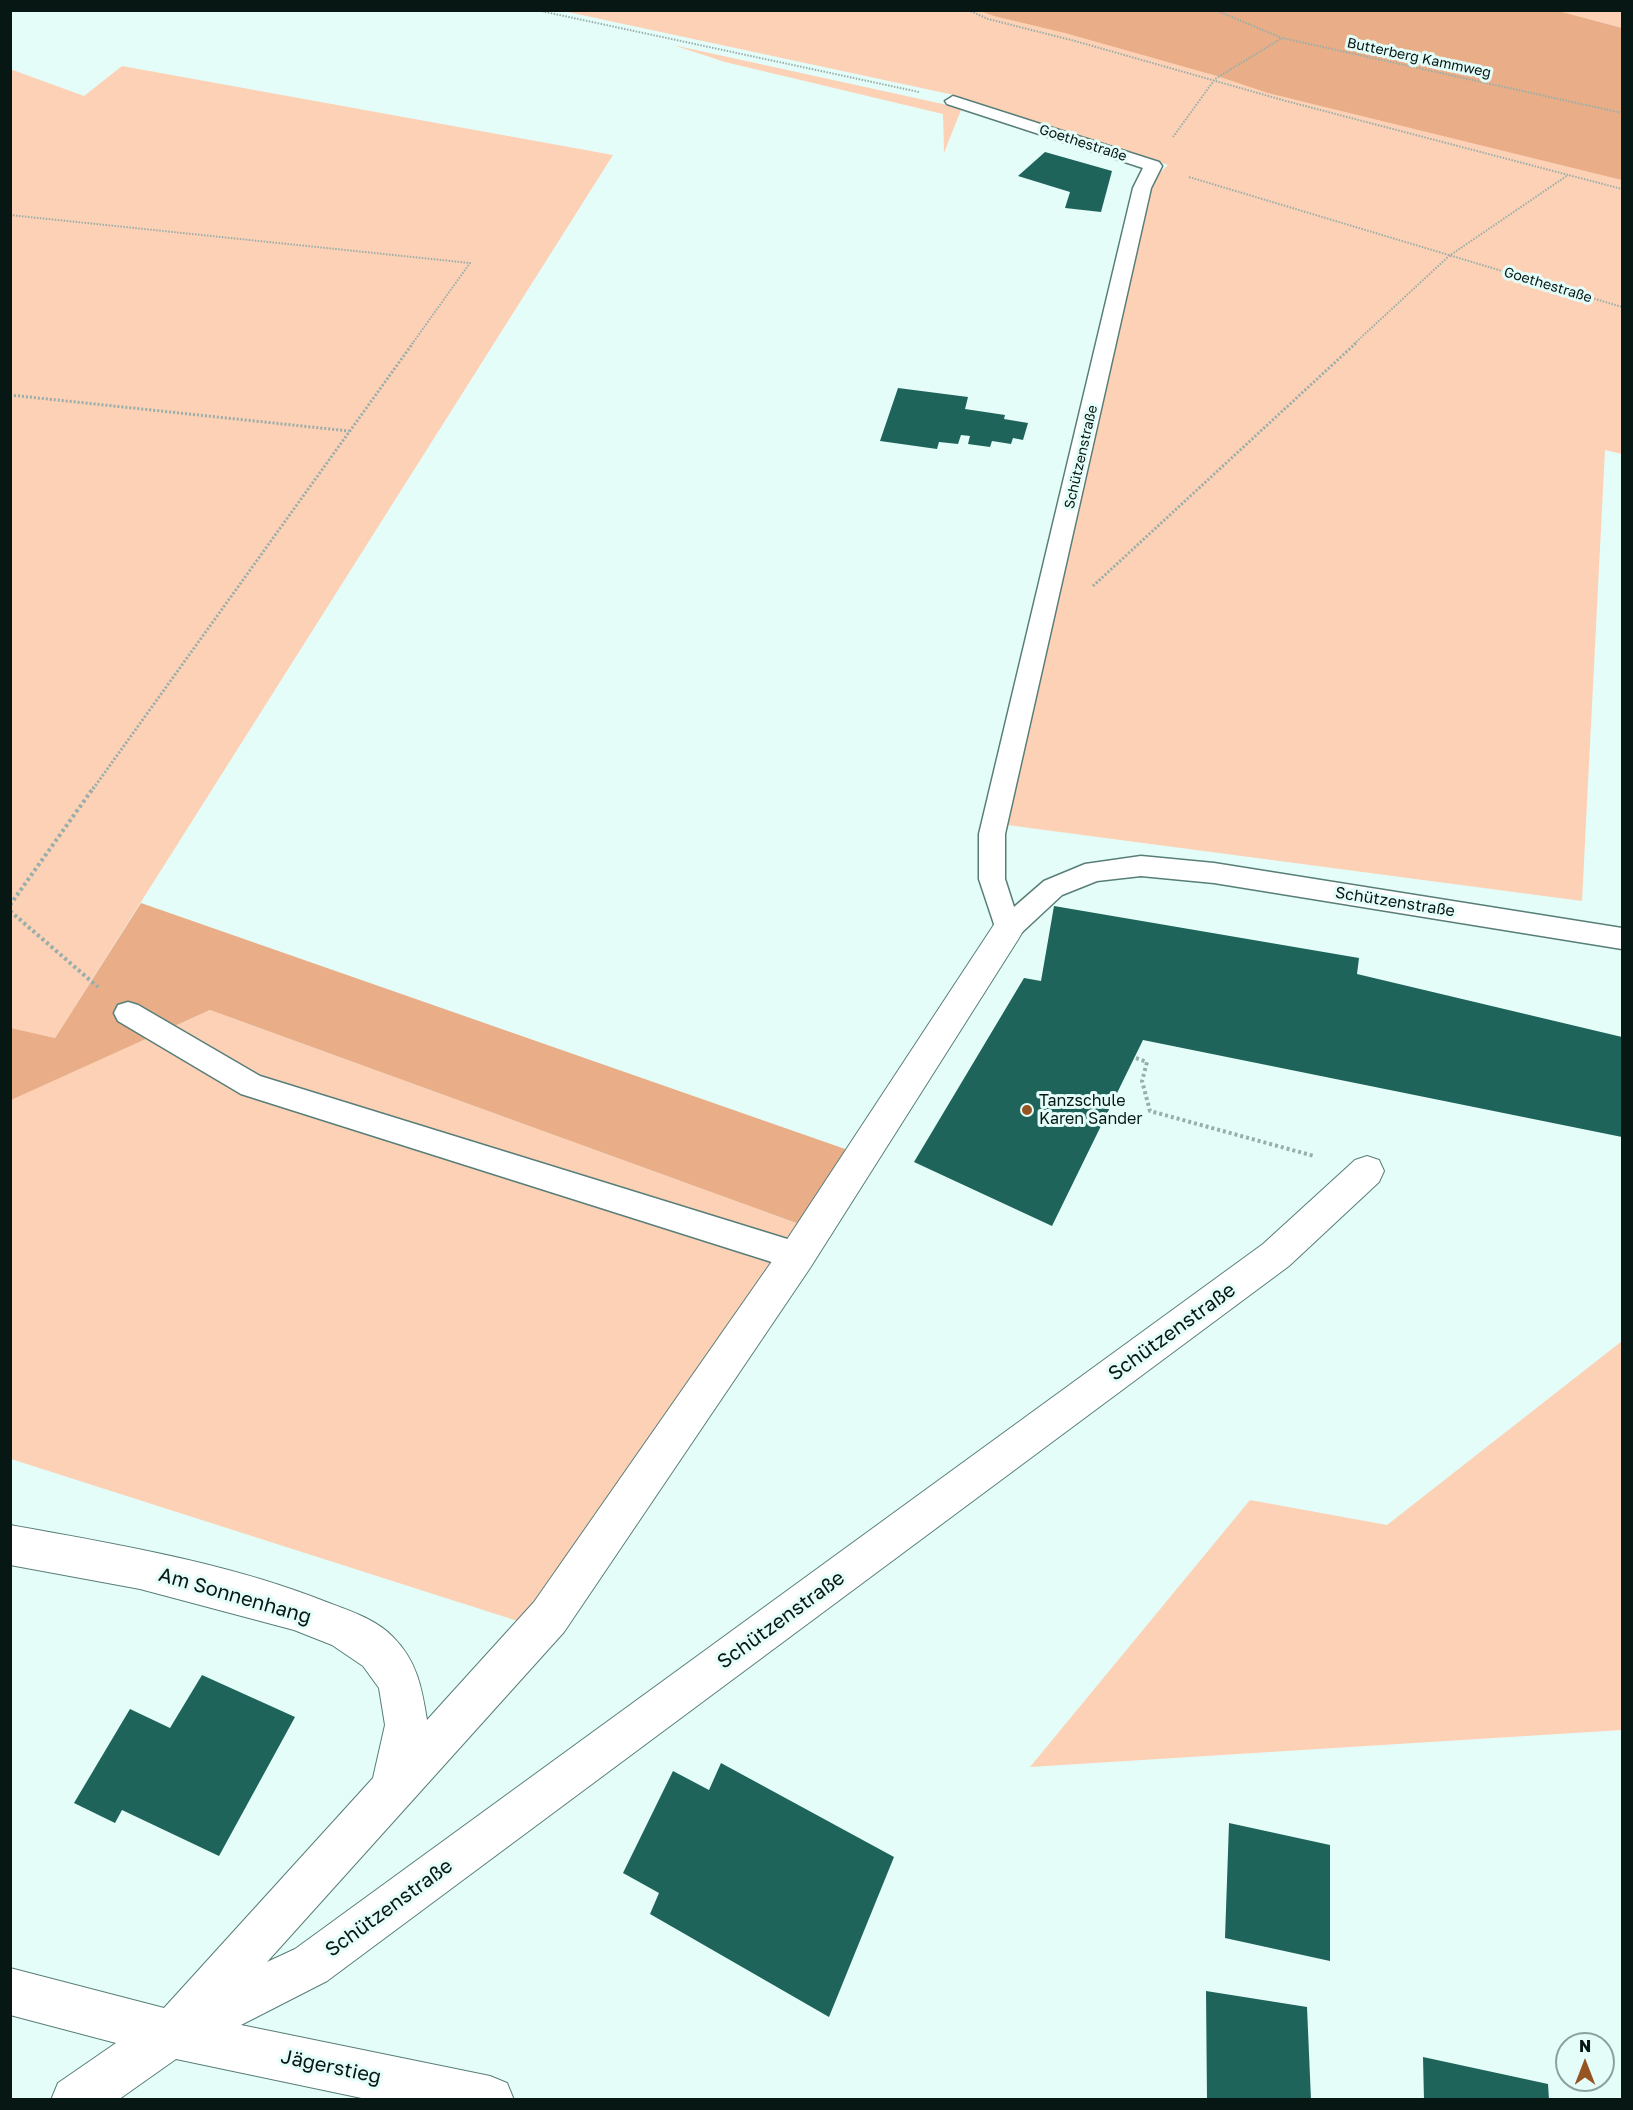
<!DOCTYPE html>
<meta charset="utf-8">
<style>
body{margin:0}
#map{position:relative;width:1633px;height:2110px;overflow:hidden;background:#e4fdf8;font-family:"Golos Text",sans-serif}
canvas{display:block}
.frame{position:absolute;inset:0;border:12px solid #071714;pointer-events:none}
.north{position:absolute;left:1555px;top:2032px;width:60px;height:60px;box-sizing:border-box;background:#e4fdf8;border:2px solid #8ca19d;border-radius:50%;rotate:0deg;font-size:16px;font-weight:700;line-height:24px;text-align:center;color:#071714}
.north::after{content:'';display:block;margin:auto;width:21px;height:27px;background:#965422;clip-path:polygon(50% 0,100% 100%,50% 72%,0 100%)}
</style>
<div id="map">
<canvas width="1633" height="2110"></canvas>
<div class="frame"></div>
<div class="north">N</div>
</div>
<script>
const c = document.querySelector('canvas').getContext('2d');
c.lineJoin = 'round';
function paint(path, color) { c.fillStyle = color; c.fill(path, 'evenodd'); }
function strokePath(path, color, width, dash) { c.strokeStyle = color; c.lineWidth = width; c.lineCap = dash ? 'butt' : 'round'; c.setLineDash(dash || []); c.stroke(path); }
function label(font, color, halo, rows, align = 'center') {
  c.font = font + ' "Golos Text",sans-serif'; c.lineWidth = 6; c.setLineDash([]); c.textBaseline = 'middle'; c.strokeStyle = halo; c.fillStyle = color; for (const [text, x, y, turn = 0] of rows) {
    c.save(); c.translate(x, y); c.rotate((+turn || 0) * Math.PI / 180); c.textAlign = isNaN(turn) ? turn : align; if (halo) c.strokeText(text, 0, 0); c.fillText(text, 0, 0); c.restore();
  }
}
const green = new Path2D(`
 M 1469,10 L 1622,45 L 1622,454 L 1605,450 L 1582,901 L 1007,825 L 1152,180 L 1168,165 L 954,95 L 563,11 Z
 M 1554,11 L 1622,11 L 1622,28 Z
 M 673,45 L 943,104 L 961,110 L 944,153 L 943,114 L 725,62 Z
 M 122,66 L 613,155 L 55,1038 L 10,1028 L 10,69 L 84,96 Z
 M 210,1010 L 799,1224 L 527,1624 L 11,1459 L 10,1100 Z
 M 1622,1341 L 1622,1730 L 1030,1767 L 1250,1500 L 1387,1525 Z`);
const forest = new Path2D(`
 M 1554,10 L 1622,28 L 1622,180 L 1268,93 L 1217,76 L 1065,33 L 994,16 L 980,11 Z
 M 141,903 L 848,1150 L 799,1224 L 210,1010 L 11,1100 L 11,1028 L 55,1038 Z`);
const building = new Path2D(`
 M 1045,152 L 1112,171 L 1101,212 L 1065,208 L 1070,192 L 1018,176 Z
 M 898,388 L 968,397 L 965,409 L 1005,415 L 1004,419 L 1028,423 L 1023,440 L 1013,438 L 1011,444 L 992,441 L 990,447 L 968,444 L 970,436 L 961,435 L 958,444 L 939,442 L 937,449 L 880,441 Z
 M 1054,906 L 1359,958 L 1357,974 L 1622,1037 L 1622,1137 L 1143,1040 L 1052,1226 L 914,1162 L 1024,978 L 1041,981 Z
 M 202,1675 L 295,1717 L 219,1856 L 122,1810 L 115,1823 L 74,1803 L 130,1709 L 170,1728 Z
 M 721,1763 L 894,1857 L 829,2017 L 650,1914 L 659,1893 L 623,1873 L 673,1771 L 709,1790 Z
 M 1229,1823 L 1330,1845 L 1330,1961 L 1225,1938 Z
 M 1206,1991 L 1307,2007 L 1311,2100 L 1207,2100 Z
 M 1423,2057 L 1548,2084 L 1549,2100 L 1424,2100 Z`);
const pathFar2 = new Path2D(`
 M 536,10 L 919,92
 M 968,10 L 988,19 L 1075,41 L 1286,101 L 1622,189
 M 1215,10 L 1282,38 L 1622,113
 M 1173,137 L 1215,79 L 1282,38
 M 1189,177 L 1622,307
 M 10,215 L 470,263 L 412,344
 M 1354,344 L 1449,256 L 1568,175`);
const pathFar1 = new Path2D(`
 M 10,395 L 349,431
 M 1093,586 L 1356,343
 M 93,789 L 413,343`);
const path = new Path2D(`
 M 10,905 L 94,787
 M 10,911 L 98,987
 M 1136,1058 L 1147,1062 L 1142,1081 L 1150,1111 L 1314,1156`);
const lane = new Path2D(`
 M 953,96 L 1159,162 L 1162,166 L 1151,188 L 1005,834 L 1005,879 L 1014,907 L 1044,881 L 1085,864 L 1141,856 L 1214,863 L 1622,928 L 1622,949 L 1214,883 L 1141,876 L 1097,881 L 1062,895 L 1018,936 L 1008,940 L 998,936 L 979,879 L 979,834 L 1133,188 L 1143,168 L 947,104 L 945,101 Z
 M 128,1002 L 138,1005 L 260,1076 L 797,1242 L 808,1246 L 813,1256 L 808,1266 L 797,1270 L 241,1094 L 118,1021 L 114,1013 L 118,1005 Z`);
const street = new Path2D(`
 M 1008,917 L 1019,920 L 1024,929 L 1019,938 L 810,1268 L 564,1632 L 267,1962 L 295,1949 L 1263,1244 L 1355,1160 L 1367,1156 L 1379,1160 L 1384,1171 L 1379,1182 L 1289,1266 L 327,1981 L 241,2025 L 490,2076 L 507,2083 L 514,2100 L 371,2100 L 176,2059 L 118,2100 L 51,2100 L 58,2083 L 116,2043 L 10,2015 L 10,1968 L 164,2008 L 373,1778 L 385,1725 L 379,1688 L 363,1666 L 332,1645 L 294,1630 L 140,1589 L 10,1565 L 10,1525 C 115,1544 230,1563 329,1603 C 351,1611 377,1620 393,1637 C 417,1661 422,1688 427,1720 L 534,1602 L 784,1244 L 997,920 Z`);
const markers = [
 [1027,1110,6,"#965422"]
];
const farStreetnames = [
 ["Butterberg Kammweg",1419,58,12],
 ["Goethestraße",1083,143,18],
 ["Goethestraße",1548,285,17],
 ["Schützenstraße",1081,457,-77]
];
const streetNames = [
 ["Schützenstraße",1395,902,9]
];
const poiNames = [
 ["Tanzschule",1039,1101],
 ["Karen Sander",1039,1119]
];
const nearStreetnames = [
 ["Schützenstraße",1172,1332,-36],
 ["Am Sonnenhang",235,1596,16],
 ["Schützenstraße",781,1620,-36],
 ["Schützenstraße",389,1908,-36],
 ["Jägerstieg",331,2067,12]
];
paint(green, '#fdd1b6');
paint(forest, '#e9ae88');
paint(building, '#1f645b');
strokePath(lane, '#587e78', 3);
strokePath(street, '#587e78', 2);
strokePath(pathFar2, '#98aeaa', 2, [1.5, 1.5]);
strokePath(pathFar1, '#98aeaa', 3, [2, 2]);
strokePath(path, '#98aeaa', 4, [3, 3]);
paint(lane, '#fff');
paint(street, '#fff');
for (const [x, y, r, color] of markers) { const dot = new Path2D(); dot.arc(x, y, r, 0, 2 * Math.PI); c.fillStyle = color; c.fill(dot); strokePath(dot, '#e4fdf8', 2); }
label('14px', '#071714', '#e4fdf8', farStreetnames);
label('16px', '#071714', '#e4fdf8', streetNames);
label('16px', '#071714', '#e4fdf8', poiNames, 'left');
label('20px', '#071714', '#e4fdf8', nearStreetnames);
</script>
